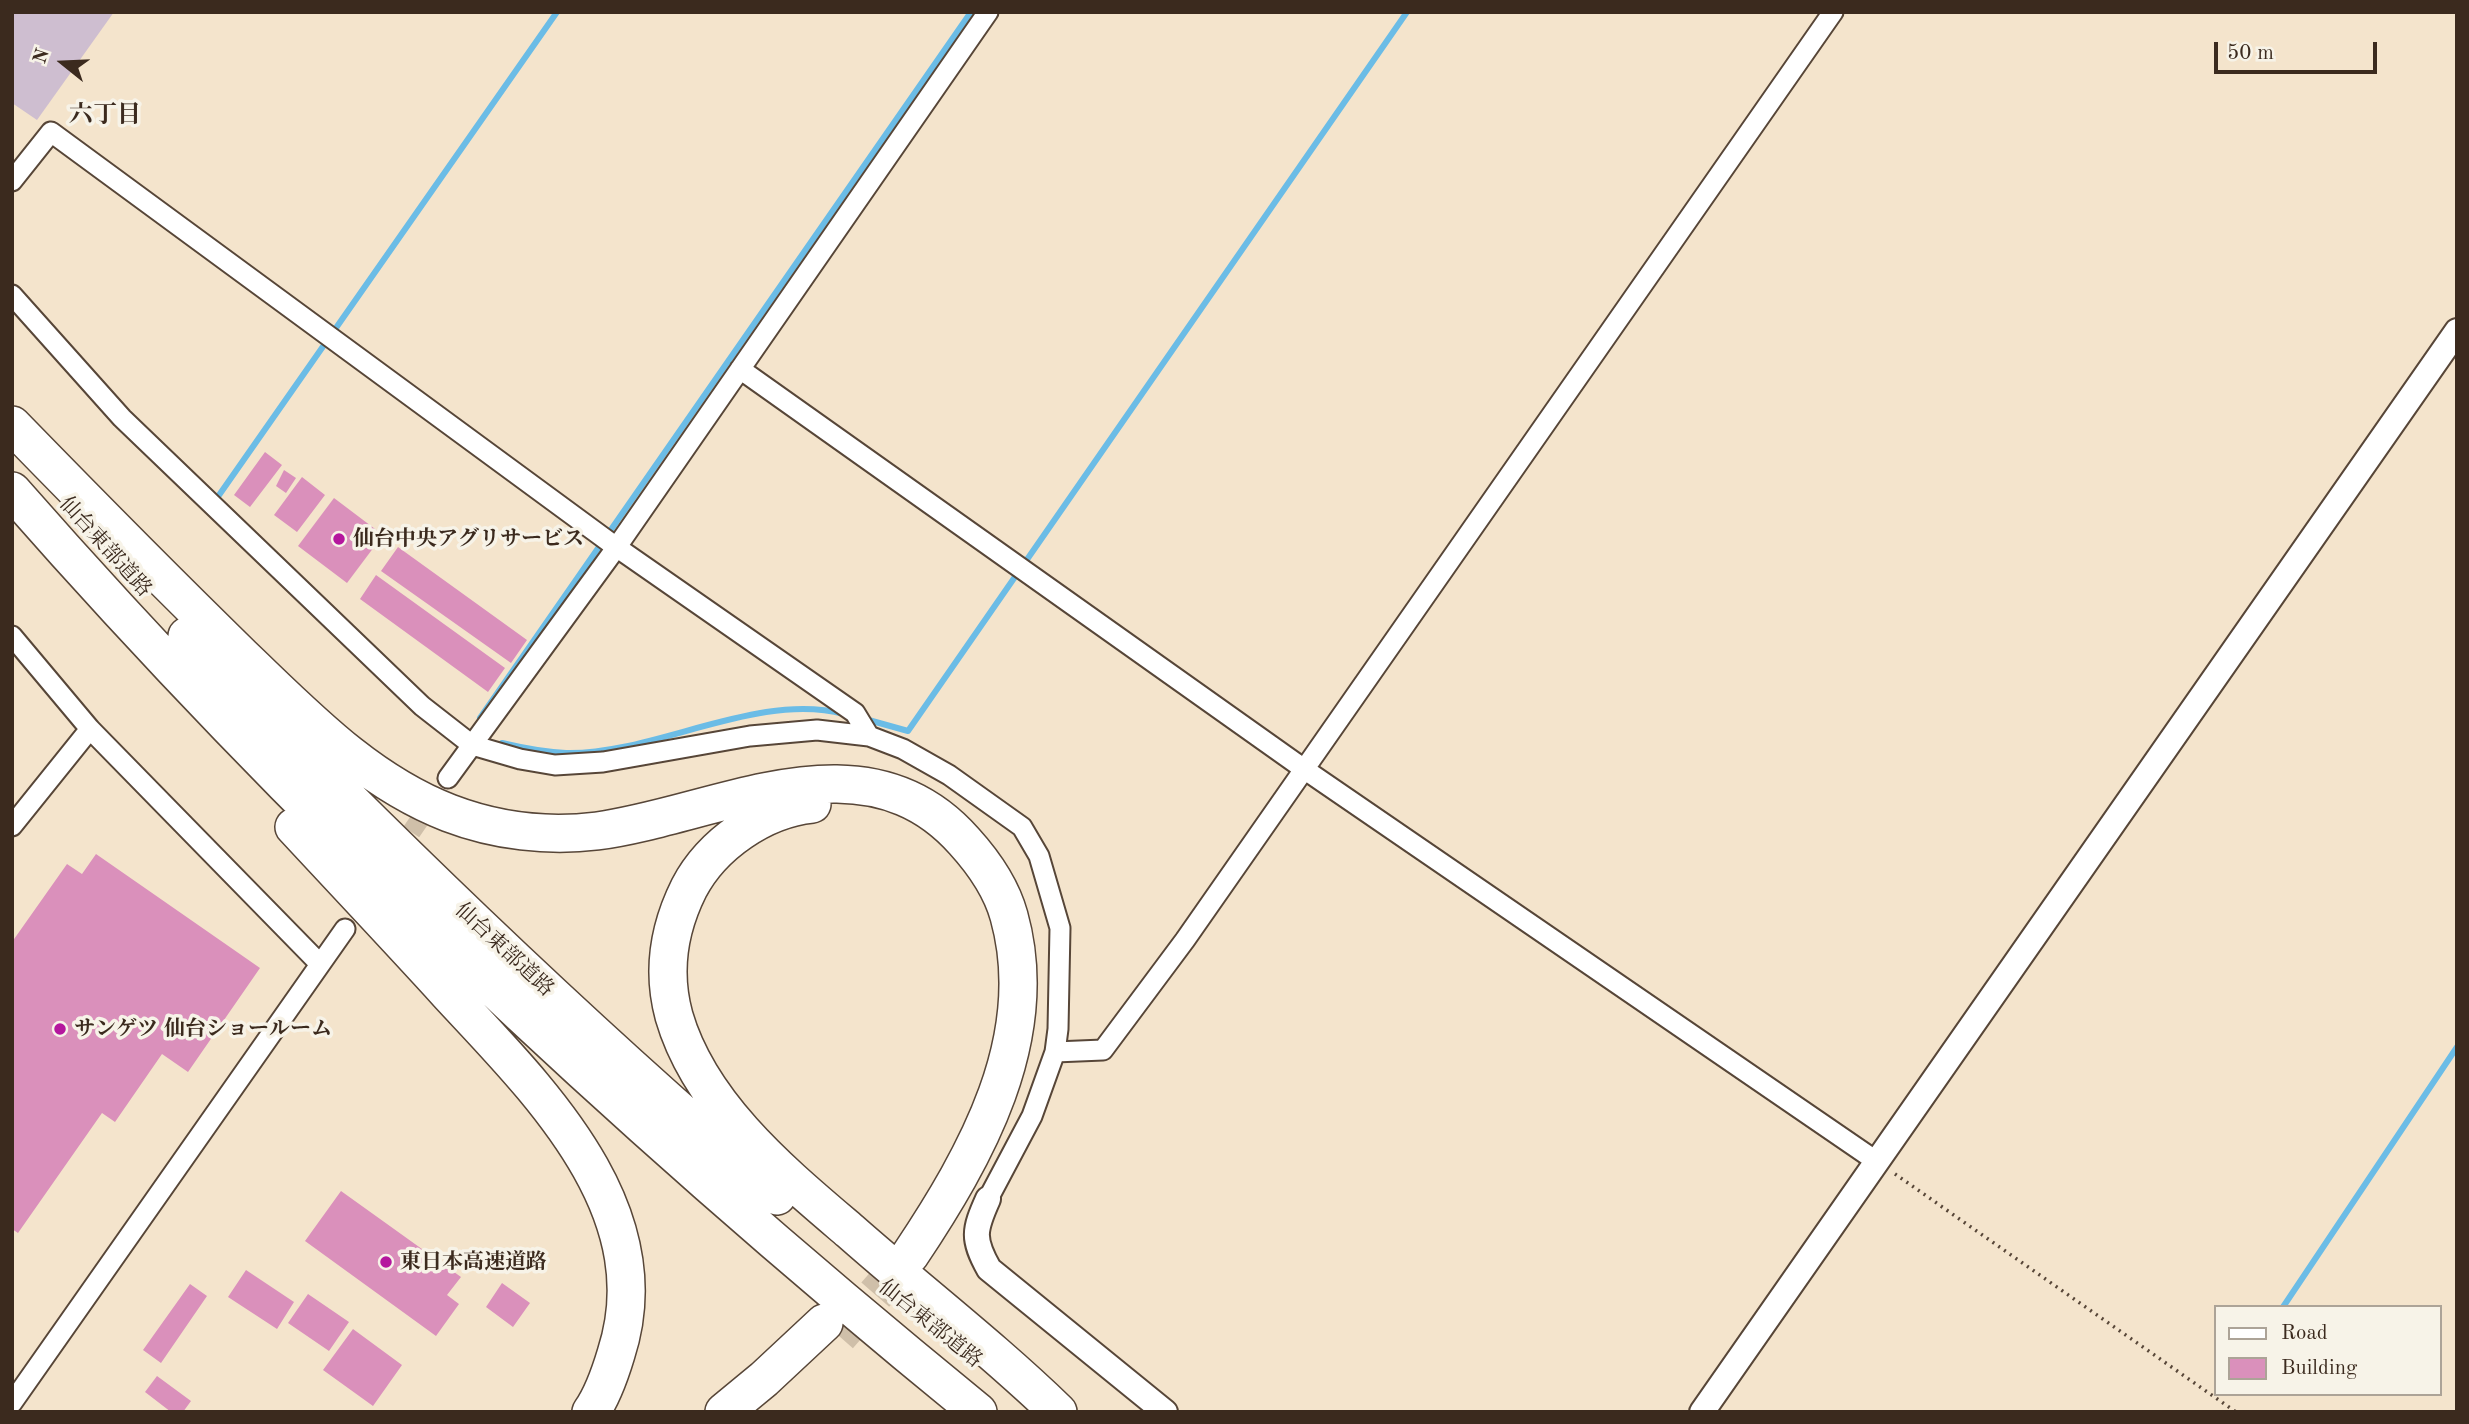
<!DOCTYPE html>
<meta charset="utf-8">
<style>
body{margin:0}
#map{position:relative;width:2469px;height:1424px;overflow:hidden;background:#f4e4cc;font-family:"Old Standard TT",serif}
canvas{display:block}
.frame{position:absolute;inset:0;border:14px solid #3b2a1e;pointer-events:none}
.legend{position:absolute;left:2214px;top:1305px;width:228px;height:91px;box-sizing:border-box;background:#f7f3e8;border:2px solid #aca397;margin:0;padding:9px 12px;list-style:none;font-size:21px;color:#3b2a1e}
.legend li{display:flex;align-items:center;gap:14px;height:35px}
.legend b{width:35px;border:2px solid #aca397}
.north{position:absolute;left:28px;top:28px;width:70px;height:70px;-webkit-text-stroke:5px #f7f3e8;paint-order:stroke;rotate:288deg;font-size:19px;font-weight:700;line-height:28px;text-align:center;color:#3b2a1e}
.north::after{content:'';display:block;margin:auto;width:24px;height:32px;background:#3b2a1e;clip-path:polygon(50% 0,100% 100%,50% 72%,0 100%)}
.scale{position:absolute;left:2214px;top:42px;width:163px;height:32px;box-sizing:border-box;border:4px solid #3b2a1e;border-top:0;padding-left:9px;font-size:21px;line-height:24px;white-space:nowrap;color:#3b2a1e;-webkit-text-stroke:5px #f7f3e8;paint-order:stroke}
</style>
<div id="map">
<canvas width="2469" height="1424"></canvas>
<div class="frame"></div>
<ul class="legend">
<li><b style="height:9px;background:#fff"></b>Road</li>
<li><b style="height:19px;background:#da90bb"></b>Building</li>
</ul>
<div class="north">N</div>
<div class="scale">50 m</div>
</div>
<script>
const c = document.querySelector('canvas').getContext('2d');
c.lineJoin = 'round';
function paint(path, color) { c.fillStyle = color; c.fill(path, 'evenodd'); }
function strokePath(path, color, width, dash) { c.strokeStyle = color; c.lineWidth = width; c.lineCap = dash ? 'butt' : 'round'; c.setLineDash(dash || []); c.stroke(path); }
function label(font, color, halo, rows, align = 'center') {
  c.font = font + ' "Old Standard TT","Noto Serif JP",serif'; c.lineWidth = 7; c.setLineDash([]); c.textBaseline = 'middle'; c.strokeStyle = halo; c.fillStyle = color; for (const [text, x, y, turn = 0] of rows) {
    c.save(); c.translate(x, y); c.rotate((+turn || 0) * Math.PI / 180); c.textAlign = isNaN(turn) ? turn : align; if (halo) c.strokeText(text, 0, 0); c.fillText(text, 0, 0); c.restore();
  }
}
const industrial = new Path2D(`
 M 12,12 L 114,12 L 37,120 L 12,103 Z`);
const stream = new Path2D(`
 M 217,498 L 557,12
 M 480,718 L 971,12
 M 865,719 L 908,731 L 1407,12
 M 502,743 C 523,748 544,752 566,753 C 654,755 757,691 844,714
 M 2283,1307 L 2457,1047`);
const building = new Path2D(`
 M 265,452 L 282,465 L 250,507 L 234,495 Z
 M 284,470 L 296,478 L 286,493 L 276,486 Z
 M 302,477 L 325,495 L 297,532 L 274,515 Z
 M 334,498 L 383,535 L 347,583 L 298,546 Z
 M 398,547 L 527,640 L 511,663 L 381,571 Z
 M 376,575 L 505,668 L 488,692 L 360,599 Z
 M 96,854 L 260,968 L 188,1072 L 162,1054 L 115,1122 L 102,1113 L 18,1233 L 12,1229 L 12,942 L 67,864 L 82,874 Z
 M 341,1191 L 461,1277 L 447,1295 L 459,1304 L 436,1336 L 305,1241 Z
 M 246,1270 L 294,1302 L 277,1329 L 228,1297 Z
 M 502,1283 L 530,1303 L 513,1327 L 486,1307 Z
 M 190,1284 L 207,1296 L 161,1363 L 143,1350 Z
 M 308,1294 L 349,1322 L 329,1351 L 288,1323 Z
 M 353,1329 L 402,1365 L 373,1406 L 323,1370 Z
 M 157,1376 L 191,1401 L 183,1412 L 171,1412 L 145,1392 Z`);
const minorTunnel = new Path2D(`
 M 395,856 L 448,778`);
const motorwayTunnel = new Path2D(`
 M 839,1336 L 910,1255`);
const path = new Path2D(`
 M 1895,1174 L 2236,1412`);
const minor = new Path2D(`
 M 12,181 L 51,132 L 612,544 L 855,713 L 869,736
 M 12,295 L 122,418 L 422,706 L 472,745 L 520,759 L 555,765 L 603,762 L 750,736 L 817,730 L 869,736 L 903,749 L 949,775 L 1022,827 L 1039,856 L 1060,928 L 1058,1029 L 1055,1052 L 1032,1116 L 988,1199
 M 740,369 L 1304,769 L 1876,1161
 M 12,636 L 90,729
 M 448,778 L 616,548 L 988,12
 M 12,826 L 90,729 L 320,964
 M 1055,1052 L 1103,1050 L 1185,940 L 1833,12
 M 12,1403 L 345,929`);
const tertiary = new Path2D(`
 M 988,1199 C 974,1230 972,1239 989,1269 L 1165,1412
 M 1702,1412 L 2457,331`);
const motorway = new Path2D(`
 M 12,425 C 88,503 164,580 242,656 C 305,716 366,781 449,813 C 496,831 548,837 597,831 C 718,815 864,728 964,841 C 984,863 1001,887 1009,916 C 1043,1038 976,1156 910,1255
 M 12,491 C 306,826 633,1131 978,1412
 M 187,636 C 377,831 570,1019 777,1196
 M 812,804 C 763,809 712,844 689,888 C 669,928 662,972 674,1016 C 700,1106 782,1173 850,1231 C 919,1292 992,1348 1058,1412
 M 294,827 C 346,883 398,938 449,994 C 538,1090 663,1210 616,1354 C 610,1374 603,1395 591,1412
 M 724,1412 L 764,1379 L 824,1323`);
const markers = [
 [339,539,7,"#b5179e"],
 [60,1029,7,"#b5179e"],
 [386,1262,7,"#b5179e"]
];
const poiNames = [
 ["仙台中央アグリサービス",353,539],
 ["サンゲツ 仙台ショールーム",74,1029],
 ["東日本高速道路",400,1262]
];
const streetNames = [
 ["仙台東部道路",105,547,48],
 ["仙台東部道路",504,950,43],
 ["仙台東部道路",930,1324,39]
];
const quarterNames = [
 ["六丁目",105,116]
];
paint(industrial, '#cebed0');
strokePath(stream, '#6bbce6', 6);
paint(building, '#da90bb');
strokePath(minorTunnel, '#cfbfa9', 19, [19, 10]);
strokePath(motorwayTunnel, '#cfbfa9', 37, [37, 18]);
strokePath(minor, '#574638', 23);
strokePath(tertiary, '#574638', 28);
strokePath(motorway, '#574638', 40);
strokePath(path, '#574638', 3.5, [2, 5]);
strokePath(minor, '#fff', 19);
strokePath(tertiary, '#fff', 24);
strokePath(motorway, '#fff', 37);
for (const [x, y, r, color] of markers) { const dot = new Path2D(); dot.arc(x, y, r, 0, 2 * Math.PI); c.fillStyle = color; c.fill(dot); strokePath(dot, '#f7f3e8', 2.5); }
label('bold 21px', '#3b2a1e', '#f7f3e8', poiNames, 'left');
label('21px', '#3b2a1e', '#f7f3e8', streetNames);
label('bold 24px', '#3b2a1e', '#f7f3e8', quarterNames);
</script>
